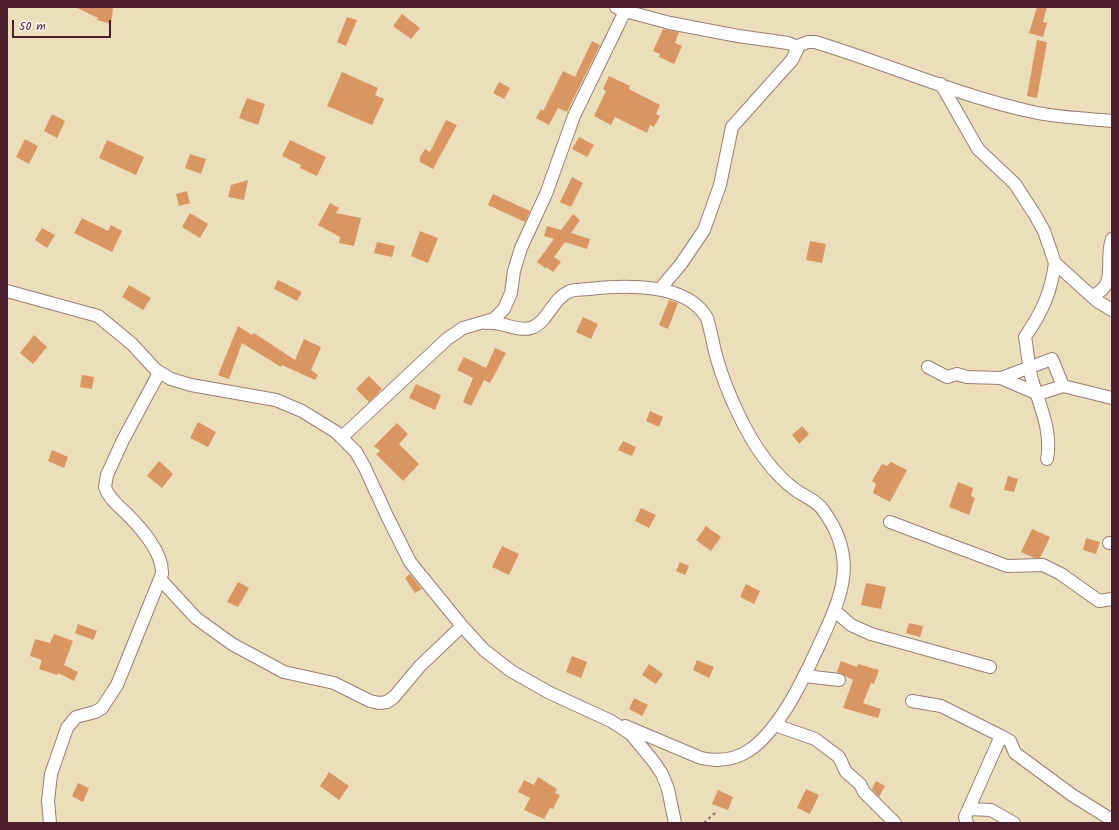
<!DOCTYPE html>
<style>
body{margin:0}
#map{position:relative;width:1119px;height:830px;overflow:hidden;background:#ebdebb;font-family:Kalam,sans-serif}
canvas{display:block}
.frame{position:absolute;inset:0;border:8px solid #4a1f2b;pointer-events:none}
.scale{position:absolute;left:12px;top:20px;width:99px;height:18px;box-sizing:border-box;border:2px solid #4a1f2b;border-top:0;padding-left:5px;font-size:12px;line-height:14px;white-space:nowrap;color:#4a1f2b;-webkit-text-stroke:3px #fdfcf7;paint-order:stroke}
</style>
<div id="map">
<canvas width="1119" height="830"></canvas>
<div class="frame"></div>
<div class="scale">50 m</div>
</div>
<script>
const c = document.querySelector('canvas').getContext('2d');
c.lineJoin = 'round';
function paint(path, color) { c.fillStyle = color; c.fill(path, 'evenodd'); }
function strokePath(path, color, width, dash) { c.strokeStyle = color; c.lineWidth = width; c.lineCap = dash ? 'butt' : 'round'; c.setLineDash(dash || []); c.stroke(path); }
const building = new Path2D(`
 M 75,7 L 113,7 L 111,24 L 97,20 L 98,18 Z
 M 1037,7 L 1047,7 L 1043,22 L 1047,23 L 1043,37 L 1029,33 Z
 M 402,14 L 420,28 L 411,39 L 393,26 Z
 M 347,17 L 357,20 L 346,46 L 337,42 Z
 M 663,29 L 679,32 L 675,43 L 682,46 L 674,64 L 659,57 L 660,54 L 653,51 Z
 M 1037,40 L 1047,42 L 1037,98 L 1027,96 Z
 M 592,41 L 600,45 L 567,112 L 558,108 L 549,125 L 536,118 L 541,109 L 543,111 L 563,71 L 575,77 Z
 M 342,72 L 378,88 L 375,95 L 384,99 L 372,125 L 327,106 Z
 M 609,76 L 630,86 L 629,89 L 660,105 L 656,114 L 660,116 L 654,127 L 650,125 L 647,133 L 615,117 L 611,125 L 594,116 L 606,91 L 603,89 Z
 M 499,82 L 510,88 L 504,99 L 493,93 Z
 M 247,98 L 265,104 L 258,125 L 239,118 Z
 M 52,114 L 65,121 L 57,138 L 44,131 Z
 M 446,120 L 457,125 L 433,169 L 420,162 L 420,157 L 425,149 L 430,152 Z
 M 579,137 L 594,145 L 587,157 L 572,149 Z
 M 25,139 L 38,146 L 29,164 L 16,157 Z
 M 107,140 L 144,157 L 136,175 L 99,158 Z
 M 290,140 L 326,157 L 317,176 L 300,168 L 301,165 L 282,156 Z
 M 190,154 L 206,159 L 201,174 L 185,168 Z
 M 572,177 L 583,183 L 571,207 L 560,202 Z
 M 248,180 L 244,200 L 228,197 L 231,185 Z
 M 187,191 L 190,203 L 179,206 L 176,194 Z
 M 493,194 L 530,211 L 525,222 L 488,205 Z
 M 330,203 L 339,208 L 336,213 L 361,218 L 354,246 L 339,243 L 340,237 L 318,225 Z
 M 190,213 L 208,224 L 200,238 L 182,227 Z
 M 573,214 L 580,220 L 571,233 L 590,239 L 587,249 L 565,242 L 554,257 L 561,262 L 553,272 L 546,267 L 545,268 L 537,262 L 554,239 L 544,236 L 547,226 L 561,230 Z
 M 82,218 L 108,231 L 111,225 L 122,231 L 112,252 L 74,233 Z
 M 42,228 L 55,235 L 47,248 L 35,240 Z
 M 420,231 L 438,238 L 428,263 L 411,256 Z
 M 810,241 L 826,244 L 822,263 L 806,260 Z
 M 377,242 L 395,246 L 392,257 L 374,253 Z
 M 278,280 L 302,292 L 297,301 L 274,289 Z
 M 129,285 L 151,298 L 143,310 L 122,297 Z
 M 669,300 L 678,303 L 668,329 L 659,325 Z
 M 583,317 L 598,324 L 591,339 L 576,332 Z
 M 238,326 L 252,335 L 254,333 L 295,360 L 304,339 L 321,347 L 311,370 L 318,375 L 315,380 L 282,365 L 281,367 L 242,343 L 229,379 L 218,375 Z
 M 34,335 L 47,347 L 33,364 L 20,353 Z
 M 495,348 L 506,353 L 490,383 L 484,380 L 471,406 L 463,402 L 473,378 L 457,370 L 464,357 L 486,368 Z
 M 82,375 L 94,377 L 92,389 L 80,387 Z
 M 369,376 L 382,389 L 369,402 L 356,389 Z
 M 416,384 L 441,395 L 435,410 L 409,398 Z
 M 650,411 L 663,417 L 659,427 L 646,421 Z
 M 198,422 L 216,432 L 208,447 L 190,438 Z
 M 397,423 L 408,434 L 399,444 L 419,464 L 403,481 L 376,454 L 380,451 L 374,446 Z
 M 802,426 L 809,434 L 799,444 L 792,435 Z
 M 623,441 L 636,447 L 632,456 L 618,450 Z
 M 52,450 L 68,457 L 64,468 L 48,461 Z
 M 159,461 L 173,474 L 162,488 L 147,476 Z
 M 891,462 L 907,470 L 890,502 L 873,493 L 876,484 L 872,481 L 882,464 L 887,466 Z
 M 1008,476 L 1018,479 L 1014,492 L 1004,490 Z
 M 958,482 L 973,488 L 971,496 L 975,498 L 969,515 L 949,507 Z
 M 641,508 L 656,515 L 649,528 L 635,521 Z
 M 706,526 L 721,537 L 711,551 L 696,540 Z
 M 1032,529 L 1050,537 L 1040,558 L 1034,558 L 1021,552 Z
 M 1086,538 L 1100,542 L 1096,554 L 1083,550 Z
 M 502,546 L 519,554 L 509,575 L 492,567 Z
 M 680,562 L 689,566 L 685,575 L 676,571 Z
 M 410,574 L 422,589 L 415,593 L 405,578 Z
 M 238,582 L 249,588 L 238,607 L 227,602 Z
 M 866,583 L 886,587 L 881,609 L 861,605 Z
 M 746,584 L 760,591 L 754,604 L 740,597 Z
 M 909,623 L 923,626 L 920,637 L 906,633 Z
 M 78,624 L 97,631 L 93,640 L 75,633 Z
 M 54,634 L 73,641 L 64,665 L 78,672 L 74,681 L 58,673 L 57,675 L 39,669 L 42,660 L 30,656 L 35,639 L 50,643 Z
 M 572,656 L 587,662 L 581,678 L 566,672 Z
 M 697,660 L 714,667 L 709,678 L 693,670 Z
 M 841,661 L 857,667 L 858,664 L 879,670 L 874,684 L 871,683 L 863,703 L 881,709 L 878,718 L 843,708 L 853,680 L 837,672 Z
 M 649,664 L 663,674 L 656,684 L 642,675 Z
 M 634,698 L 648,705 L 642,716 L 629,709 Z
 M 329,772 L 349,786 L 339,800 L 320,786 Z
 M 538,777 L 557,789 L 555,793 L 560,795 L 553,809 L 550,808 L 544,819 L 524,810 L 530,798 L 518,792 L 524,780 L 534,785 Z
 M 876,781 L 885,786 L 879,797 L 872,789 Z
 M 78,783 L 89,788 L 83,802 L 72,796 Z
 M 806,789 L 819,795 L 810,814 L 797,808 Z
 M 718,790 L 733,797 L 728,810 L 712,804 Z`);
const path = new Path2D(`
 M 704,823 L 716,812`);
const minor = new Path2D(`
 M 616,7 L 625,11 L 670,23 L 738,36 L 788,43 L 793,45 L 797,50 L 792,60 L 732,127 L 720,185 L 704,230 L 681,264 L 660,289
 M 795,47 L 808,42 L 815,42 C 888,64 959,96 1033,112 C 1059,118 1086,118 1112,121
 M 941,84 L 978,149 L 1015,184 L 1035,215 L 1044,231 L 1055,263 L 1097,301 L 1112,310
 M 7,291 L 98,316 L 132,344 L 156,370 L 171,379 L 191,385 L 276,400 L 302,411 L 336,432 L 356,452 L 365,468 L 387,516 L 410,562 L 462,626 L 484,650 L 511,671 L 550,693 L 611,721 L 631,734 L 654,762 L 662,774 L 668,789 L 675,823
 M 1092,296 C 1119,285 1104,260 1112,239
 M 486,323 C 501,321 518,332 531,328 C 547,323 552,300 568,292 C 574,289 582,290 589,289 C 623,285 687,282 707,318 C 711,331 713,345 717,359 C 726,390 745,433 765,459 C 774,471 784,482 797,491 C 806,497 817,501 823,510 C 859,559 842,595 820,643 C 809,667 798,691 784,712 C 763,743 741,767 701,758 L 625,726
 M 928,367 L 947,377 L 957,374 L 967,377 L 1001,378 L 1038,394 L 1063,386 L 1112,398
 M 1001,378 L 1052,359 L 1063,386
 M 342,437 L 447,339 L 463,328 L 494,319 L 504,309 L 511,293 L 514,271 L 521,248 L 546,194 L 574,116 L 627,7
 M 1047,459 C 1052,433 1041,408 1033,383 C 1028,369 1028,352 1025,337 C 1042,312 1051,293 1055,263
 M 890,522 L 1007,566 L 1043,565 L 1061,574 L 1099,601 L 1112,599
 M 1109,543 L 1112,543
 M 160,579 L 196,618 L 232,644 L 284,672 L 334,683 L 370,701 L 379,703 L 387,702 L 394,697 L 420,666 L 462,626
 M 835,611 L 851,625 L 871,634 L 990,667
 M 805,676 L 839,680
 M 912,701 L 941,706 L 1001,736 L 1010,741 L 1015,753 L 1072,795 L 1112,820
 M 775,725 L 815,739 L 839,757 L 846,772 L 860,784 L 864,792 L 895,823
 M 969,809 L 991,810 L 1014,823
 M 50,823 L 48,801 L 51,774 L 67,728 L 76,717 L 95,712 L 102,708 L 117,685 L 162,574 C 163,552 141,528 126,513 C 118,506 108,497 105,487 L 107,475 L 123,440 L 159,373
 M 967,823 L 965,817 L 1001,736`);
paint(building, '#da9662');
strokePath(minor, '#9a7e73', 14);
strokePath(path, '#9a7e73', 2.5, [3, 3]);
strokePath(minor, '#fff', 12);
</script>
